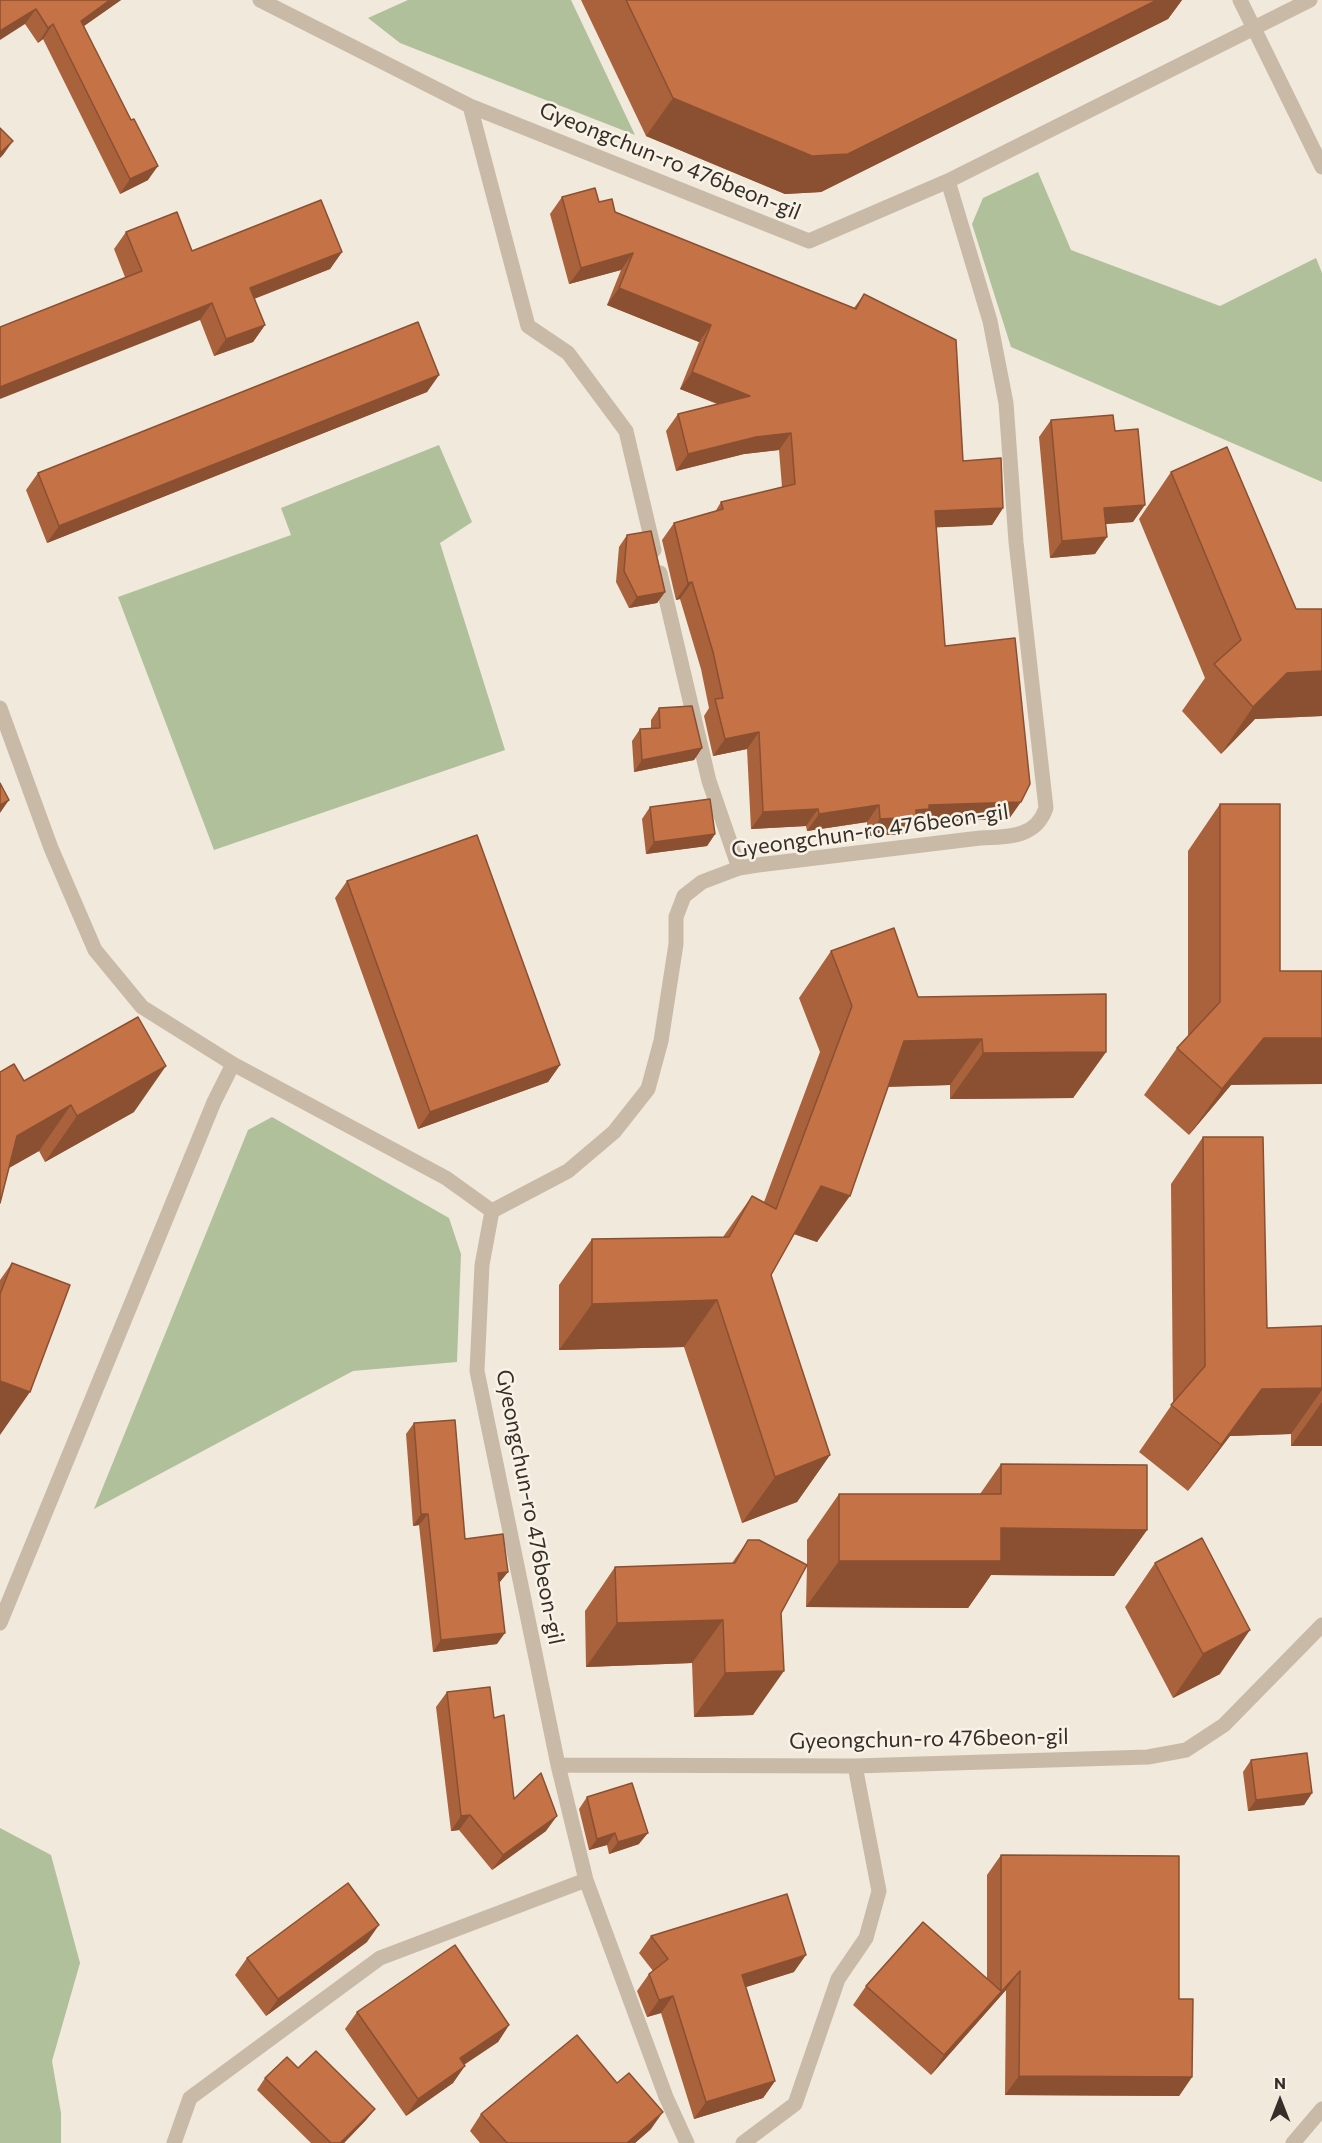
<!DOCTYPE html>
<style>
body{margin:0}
#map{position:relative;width:1322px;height:2143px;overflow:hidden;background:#f1e9db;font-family:Commissioner,sans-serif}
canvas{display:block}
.north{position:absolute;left:1250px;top:2071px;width:60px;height:60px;-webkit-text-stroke:4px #f9f3e7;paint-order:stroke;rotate:0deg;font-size:16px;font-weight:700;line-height:24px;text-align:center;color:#362e28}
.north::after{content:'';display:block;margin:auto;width:21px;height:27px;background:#362e28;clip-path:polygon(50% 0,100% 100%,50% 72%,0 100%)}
</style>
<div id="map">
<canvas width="1322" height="2143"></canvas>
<div class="north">N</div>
</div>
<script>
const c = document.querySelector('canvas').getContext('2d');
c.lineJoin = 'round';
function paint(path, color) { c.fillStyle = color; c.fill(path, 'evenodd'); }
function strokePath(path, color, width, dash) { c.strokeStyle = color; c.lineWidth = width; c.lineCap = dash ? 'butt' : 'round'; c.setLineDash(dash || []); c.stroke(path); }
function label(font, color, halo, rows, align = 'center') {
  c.font = font + ' Commissioner,sans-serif'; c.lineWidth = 5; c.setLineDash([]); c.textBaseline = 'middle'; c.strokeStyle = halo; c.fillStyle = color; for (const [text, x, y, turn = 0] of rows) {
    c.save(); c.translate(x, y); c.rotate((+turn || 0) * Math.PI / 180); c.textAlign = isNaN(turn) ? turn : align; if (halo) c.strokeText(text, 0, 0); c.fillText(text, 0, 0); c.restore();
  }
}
const green = new Path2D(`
 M 408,0 L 571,0 L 635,135 L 400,43 L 368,18 Z
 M 1038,172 L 1071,250 L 1220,306 L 1316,258 L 1322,273 L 1322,482 L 1011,347 L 972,224 L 983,198 Z
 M 439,445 L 472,522 L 440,543 L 505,750 L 214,850 L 118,597 L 291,535 L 281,508 Z
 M 272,1117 L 449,1218 L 461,1254 L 457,1362 L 353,1371 L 94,1509 L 248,1130 Z
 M 0,1828 L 51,1855 L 80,1963 L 52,2061 L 61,2113 L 61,2143 L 0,2143 Z`);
const street = new Path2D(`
 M 260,0 L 470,106 L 809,241 L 948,181 L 990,321 L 1006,403 L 1016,542 L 1046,808 C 1036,838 1008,837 980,838 L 758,865 L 739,868 L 702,882 L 684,896 L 676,917 L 676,944 L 661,1041 L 648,1089 L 614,1132 L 568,1171 L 492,1211 L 482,1265 L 477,1371 L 558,1765 L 855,1766 L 1148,1757 L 1186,1750 L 1224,1725 L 1322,1625
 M 1240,0 L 1322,167
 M 470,106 L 528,326 L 568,353 L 626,431 L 654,550
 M 948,181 L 1310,0
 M 660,573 L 709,781 L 739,868
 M 0,708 L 51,848 L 95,950 L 142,1007 L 233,1064 L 446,1178 L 492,1211
 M 0,1623 L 214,1102 L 233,1064
 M 586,1880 L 666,2097 L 687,2143
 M 174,2143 L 190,2098 L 380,1958 L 586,1880 L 558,1765
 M 743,2143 L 795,2104 L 838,1979 L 866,1938 L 879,1891 L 855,1766
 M 1293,2143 L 1322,2109`);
const wall = new Path2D(`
 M 0,0 L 121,0 L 84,26 L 148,180 L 120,194 L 43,39 L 38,43 L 25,24 Z
 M 581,0 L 1182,0 L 1168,19 L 821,192 L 785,194 L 646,136 Z
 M 562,197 L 599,202 L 615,212 L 854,308 L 864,294 L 963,461 L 1003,508 L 992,525 L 936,527 L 945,646 L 1009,819 L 920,822 L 917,825 L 910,826 L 905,834 L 868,836 L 867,822 L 807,831 L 806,826 L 751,829 L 747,749 L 713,756 L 704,716 L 709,708 L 701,669 L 680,599 L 676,600 L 662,540 L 674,523 L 715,512 L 721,502 L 782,487 L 779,450 L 744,454 L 676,471 L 666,431 L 678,414 L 717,404 L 680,389 L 699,342 L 607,305 L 621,270 L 569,284 L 550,214 Z
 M 126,232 L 192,251 L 342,252 L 330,269 L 254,299 L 265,325 L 253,342 L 214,356 L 200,320 L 125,277 L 114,249 Z
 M 439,375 L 427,392 L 47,543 L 26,490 L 38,473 Z
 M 1051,420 L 1115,431 L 1133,522 L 1105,524 L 1095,554 L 1050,558 L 1039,437 Z
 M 1171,472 L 1296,609 L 1322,609 L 1322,716 L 1255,719 L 1221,754 L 1182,711 L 1205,678 L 1139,519 Z
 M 627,535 L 665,592 L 657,603 L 629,608 L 616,582 L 619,547 Z
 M 659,708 L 702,748 L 694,760 L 634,772 L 632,741 L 640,729 L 651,729 L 651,720 Z
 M 1220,804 L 1231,1085 L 1189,1135 L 1144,1095 L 1177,1048 L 1188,1037 L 1188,851 Z
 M 650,807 L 715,834 L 707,846 L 646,854 L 642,819 Z
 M 347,881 L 560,1065 L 548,1082 L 418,1129 L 335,898 Z
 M 831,951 L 918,997 L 1106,1052 L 1073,1098 L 950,1099 L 950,1085 L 888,1087 L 817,1242 L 794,1234 L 771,1275 L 830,1455 L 797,1502 L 742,1523 L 684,1347 L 559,1350 L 559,1285 L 592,1239 L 723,1237 L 752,1196 L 764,1202 L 820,1052 L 799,998 Z
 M 24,1081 L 134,1112 L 45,1162 L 39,1151 L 9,1168 Z
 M 1203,1137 L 1267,1328 L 1322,1326 L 1322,1446 L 1291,1446 L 1291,1434 L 1230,1436 L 1188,1491 L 1139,1452 L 1173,1403 L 1171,1184 Z
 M 12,1263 L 0,1435 L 0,1280 Z
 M 414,1423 L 465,1539 L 508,1572 L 499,1583 L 497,1644 L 433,1652 L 419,1525 L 413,1526 L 406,1434 Z
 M 1001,1464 L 1147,1530 L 1114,1576 L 991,1575 L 968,1608 L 806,1607 L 807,1566 L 781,1613 L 753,1715 L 694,1717 L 692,1663 L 586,1667 L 585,1611 L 615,1567 L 732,1563 L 748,1540 L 807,1565 L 807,1540 L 839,1494 L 980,1494 Z
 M 1155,1563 L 1220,1674 L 1173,1698 L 1125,1607 Z
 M 447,1692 L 494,1718 L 514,1799 L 546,1831 L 492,1870 L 459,1830 L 451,1831 L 436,1707 Z
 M 1251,1760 L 1312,1793 L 1304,1805 L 1248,1811 L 1243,1772 Z
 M 587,1797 L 639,1844 L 609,1854 L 607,1845 L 589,1850 L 579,1809 Z
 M 1001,1855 L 1179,1999 L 1192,2077 L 1179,2096 L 1005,2095 L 1006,1990 L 931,2075 L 853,2005 L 866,1986 L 987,1979 L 987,1875 Z
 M 651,1936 L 794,1972 L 746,1987 L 775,2081 L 763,2098 L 694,2119 L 661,2013 L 647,2017 L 637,1991 L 649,1974 L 653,1971 L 639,1953 Z
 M 367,1942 L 266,2016 L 235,1975 L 247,1958 Z
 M 357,2012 L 509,2025 L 498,2042 L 464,2065 L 453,2083 L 406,2116 L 345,2029 Z
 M 298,2068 L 375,2109 L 366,2120 L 344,2143 L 311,2143 L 257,2090 L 265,2078 Z
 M 481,2114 L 651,2129 L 635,2143 L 480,2143 L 470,2131 Z`);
const shadedWall = new Path2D(`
 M 110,0 L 121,0 L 71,35 L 81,21 Z
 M 1157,0 L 1182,0 L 1168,19 L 821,192 L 785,194 L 646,136 L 673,98 Z
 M 36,9 L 25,24 L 0,40 L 0,31 Z
 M 53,24 L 43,39 L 38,43 L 48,28 Z
 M 13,141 L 3,155 L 0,158 L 0,153 Z
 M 158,166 L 148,180 L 120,194 L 130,179 Z
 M 342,252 L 330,269 L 238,305 L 250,288 Z
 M 633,253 L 621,270 L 569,284 L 581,268 Z
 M 619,288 L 711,325 L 699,342 L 607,305 Z
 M 212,303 L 200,320 L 0,399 L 0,387 Z
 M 265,325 L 253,342 L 214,356 L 226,339 Z
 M 692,372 L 750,396 L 739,412 L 680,389 Z
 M 439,375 L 427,392 L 47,543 L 59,526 Z
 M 791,433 L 779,450 L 744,454 L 676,471 L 688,454 L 756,437 Z
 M 1145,505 L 1133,522 L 1092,525 L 1104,508 Z
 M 1003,508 L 992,525 L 923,528 L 935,511 Z
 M 1107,537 L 1095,554 L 1050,558 L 1062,541 Z
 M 692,582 L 680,599 L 676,600 L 688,583 Z
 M 665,592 L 657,603 L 629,608 L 637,597 Z
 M 1322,671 L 1322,716 L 1255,719 L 1221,754 L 1253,707 L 1287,673 Z
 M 759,732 L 747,749 L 713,756 L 725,739 Z
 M 702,748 L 694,760 L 634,772 L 642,760 Z
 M 9,800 L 0,813 L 0,805 Z
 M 1021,802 L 1009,819 L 920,822 L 917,825 L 910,826 L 905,834 L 868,836 L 880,819 L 916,810 L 929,805 Z
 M 879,805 L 867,822 L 807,831 L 819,814 Z
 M 818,809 L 806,826 L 751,829 L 763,812 Z
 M 715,834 L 707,846 L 646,854 L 654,842 Z
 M 1264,1038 L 1322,1038 L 1322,1084 L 1231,1085 L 1189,1135 L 1222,1089 Z
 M 982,1039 L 950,1085 L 872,1087 L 904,1041 Z
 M 1106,1052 L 1073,1098 L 950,1099 L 983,1053 Z
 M 560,1065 L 548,1082 L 418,1129 L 430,1112 Z
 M 166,1066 L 134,1112 L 45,1162 L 77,1116 Z
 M 71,1105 L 39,1151 L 0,1173 L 17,1136 Z
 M 821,1186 L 850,1196 L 817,1242 L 788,1232 Z
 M 717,1300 L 684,1347 L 559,1350 L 592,1304 Z
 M 0,1381 L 30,1392 L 0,1435 Z
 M 1322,1388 L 1322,1390 L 1291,1434 L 1230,1436 L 1188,1491 L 1221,1445 L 1262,1389 Z
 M 1322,1402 L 1322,1446 L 1291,1446 Z
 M 830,1455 L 797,1502 L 742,1523 L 775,1477 Z
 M 421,1514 L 428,1514 L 419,1525 L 413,1526 Z
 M 1001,1528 L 1147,1530 L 1114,1576 L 991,1575 L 968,1608 L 806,1607 L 839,1561 Z
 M 508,1572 L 499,1583 L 498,1573 Z
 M 723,1620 L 692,1663 L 586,1667 L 617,1623 Z
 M 1250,1630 L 1220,1674 L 1173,1698 L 1203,1654 Z
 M 505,1633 L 497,1644 L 433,1652 L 441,1640 Z
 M 784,1671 L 753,1715 L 694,1717 L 725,1673 Z
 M 1312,1793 L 1304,1805 L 1248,1811 L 1256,1800 Z
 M 470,1815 L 459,1830 L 451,1831 L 461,1816 Z
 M 557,1816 L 546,1831 L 492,1870 L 503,1855 Z
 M 615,1833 L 607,1845 L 589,1850 L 597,1839 Z
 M 648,1833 L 639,1844 L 609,1854 L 618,1842 Z
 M 379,1925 L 367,1942 L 266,2016 L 278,1999 Z
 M 806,1955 L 794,1972 L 730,1992 L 742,1975 Z
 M 1020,1971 L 1006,1990 L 931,2075 L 944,2055 Z
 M 673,1996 L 661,2013 L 647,2017 L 659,2000 Z
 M 509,2025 L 498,2042 L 448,2075 L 460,2058 Z
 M 465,2066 L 453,2083 L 406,2116 L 418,2099 Z
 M 1019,2076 L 1192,2077 L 1179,2096 L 1005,2095 Z
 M 775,2081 L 763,2098 L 694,2119 L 706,2102 Z
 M 375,2109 L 366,2120 L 344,2143 L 340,2143 Z
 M 663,2112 L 651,2129 L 635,2143 L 627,2143 Z`);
const building = new Path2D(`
 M 0,0 L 110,0 L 81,21 L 131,120 L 134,119 L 158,166 L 130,179 L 53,24 L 48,28 L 36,9 L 0,31 Z
 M 626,0 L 1157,0 L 848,154 L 812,156 L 673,98 Z
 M 0,128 L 13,141 L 0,153 Z
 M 595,188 L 599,202 L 612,199 L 615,212 L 856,309 L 864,294 L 956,340 L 963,461 L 1001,458 L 1003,508 L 935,511 L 945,646 L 1015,638 L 1030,784 L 1021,802 L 929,805 L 929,809 L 916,810 L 916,817 L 880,819 L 879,805 L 819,814 L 818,809 L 763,812 L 759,732 L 725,739 L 715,699 L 723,698 L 713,652 L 692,582 L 688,583 L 674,523 L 723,509 L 721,502 L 795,484 L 791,433 L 756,437 L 688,454 L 678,414 L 750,396 L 692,372 L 711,325 L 619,288 L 633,253 L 581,268 L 562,197 Z
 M 321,200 L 342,252 L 250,288 L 265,325 L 226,339 L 212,303 L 0,387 L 0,327 L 142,271 L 126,232 L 177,212 L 192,251 Z
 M 418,322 L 439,375 L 59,526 L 38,473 Z
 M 1113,415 L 1115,431 L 1138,429 L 1145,505 L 1104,508 L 1107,537 L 1062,541 L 1051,420 Z
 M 1227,447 L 1296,609 L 1322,609 L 1322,671 L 1287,673 L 1253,707 L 1214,664 L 1241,640 L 1171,472 Z
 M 651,531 L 665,592 L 637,597 L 624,571 L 627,535 Z
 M 692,706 L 702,748 L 642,760 L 640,729 L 660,728 L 659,708 Z
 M 0,783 L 9,800 L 0,805 Z
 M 710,799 L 715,834 L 654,842 L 650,807 Z
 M 1220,804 L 1280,804 L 1280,971 L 1322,971 L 1322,1038 L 1264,1038 L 1222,1089 L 1177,1048 L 1220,1002 Z
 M 477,835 L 560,1065 L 430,1112 L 347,881 Z
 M 894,928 L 918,997 L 1106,994 L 1106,1052 L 983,1053 L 982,1039 L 904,1041 L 850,1196 L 821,1186 L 771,1275 L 830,1455 L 775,1477 L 717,1300 L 592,1304 L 592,1239 L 729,1237 L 752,1196 L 776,1209 L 852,1006 L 831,951 Z
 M 138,1017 L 166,1066 L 77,1116 L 71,1105 L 17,1136 L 0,1203 L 0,1072 L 14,1064 L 24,1081 Z
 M 1203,1137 L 1263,1137 L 1267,1328 L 1322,1326 L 1322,1388 L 1262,1389 L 1221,1445 L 1171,1405 L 1205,1366 Z
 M 12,1263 L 70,1285 L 30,1392 L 0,1381 L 0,1294 Z
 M 455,1420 L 465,1539 L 503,1534 L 508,1572 L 498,1573 L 505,1633 L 441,1640 L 428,1514 L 421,1514 L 414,1423 Z
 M 1001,1464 L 1147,1465 L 1147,1530 L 1001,1528 L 1001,1561 L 839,1561 L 839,1494 L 1001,1494 Z
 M 1202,1538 L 1250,1630 L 1203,1654 L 1155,1563 Z
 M 748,1540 L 759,1540 L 807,1565 L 781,1613 L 784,1671 L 725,1673 L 723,1620 L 617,1623 L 615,1567 L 735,1563 Z
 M 490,1687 L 494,1718 L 504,1715 L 514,1799 L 541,1773 L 557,1816 L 503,1855 L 470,1815 L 461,1816 L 447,1692 Z
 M 1307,1753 L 1312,1793 L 1256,1800 L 1251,1760 Z
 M 632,1783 L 648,1833 L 618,1842 L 615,1833 L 597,1839 L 587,1797 Z
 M 1001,1855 L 1179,1856 L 1179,1999 L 1193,1999 L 1192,2077 L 1019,2076 L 1020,1971 L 944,2055 L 866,1986 L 923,1922 L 1001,1991 Z
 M 348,1883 L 379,1925 L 278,1999 L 247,1958 Z
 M 787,1894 L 806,1955 L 742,1975 L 775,2081 L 706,2102 L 673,1996 L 659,2000 L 649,1974 L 668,1959 L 651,1936 Z
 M 455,1945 L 509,2025 L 460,2058 L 465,2066 L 418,2099 L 357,2012 Z
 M 577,2035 L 617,2083 L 629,2073 L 663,2112 L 627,2143 L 507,2143 L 481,2114 Z
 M 316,2051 L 375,2109 L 340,2143 L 331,2143 L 265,2078 L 287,2057 L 298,2068 Z`);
const streetNames = [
 ["Gyeongchun-ro 476beon-gil",670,161,22],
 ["Gyeongchun-ro 476beon-gil",870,831,-8],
 ["Gyeongchun-ro 476beon-gil",530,1507,79],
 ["Gyeongchun-ro 476beon-gil",929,1739,-1]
];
paint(green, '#b0c09b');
strokePath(street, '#c9baa7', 15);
paint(wall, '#a9623c');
paint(shadedWall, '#8a5031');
paint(building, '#c57246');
strokePath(building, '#8a5031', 1.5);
label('22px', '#362e28', '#f9f3e7', streetNames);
</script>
